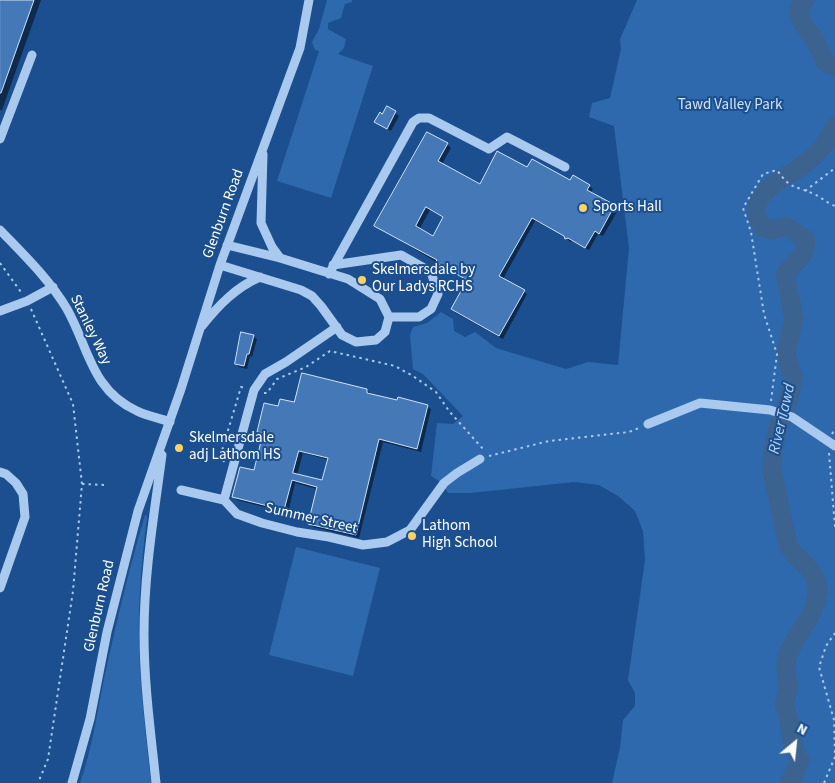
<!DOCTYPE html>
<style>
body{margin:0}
#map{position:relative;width:835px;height:783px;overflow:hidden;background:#1b4f8f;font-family:"Source Sans 3",sans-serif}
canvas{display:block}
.north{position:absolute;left:770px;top:718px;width:50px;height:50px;-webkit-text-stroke:4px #1b4f8f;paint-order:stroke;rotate:28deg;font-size:14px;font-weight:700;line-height:20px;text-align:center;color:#fff}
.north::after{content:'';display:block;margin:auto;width:18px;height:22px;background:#fff;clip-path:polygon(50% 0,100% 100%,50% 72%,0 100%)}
</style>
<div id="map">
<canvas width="835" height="783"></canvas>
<div class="north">N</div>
</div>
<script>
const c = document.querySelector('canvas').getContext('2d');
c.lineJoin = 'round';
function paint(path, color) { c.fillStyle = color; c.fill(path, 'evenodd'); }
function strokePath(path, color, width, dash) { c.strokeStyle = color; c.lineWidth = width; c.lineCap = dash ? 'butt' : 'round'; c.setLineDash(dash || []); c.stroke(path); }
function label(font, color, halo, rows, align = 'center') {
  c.font = font + ' "Source Sans 3",sans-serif'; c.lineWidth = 4; c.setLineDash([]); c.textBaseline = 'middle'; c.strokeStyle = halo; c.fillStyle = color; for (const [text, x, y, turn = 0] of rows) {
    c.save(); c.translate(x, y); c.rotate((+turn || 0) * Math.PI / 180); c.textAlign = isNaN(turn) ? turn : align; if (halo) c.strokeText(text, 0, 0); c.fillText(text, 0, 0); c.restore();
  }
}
const green = new Path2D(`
 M 327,0 L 352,0 L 352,2 L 345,4 L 341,18 L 328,23 L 328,29 L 346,39 L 344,48 L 338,54 L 373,66 L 331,198 L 277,181 L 319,51 L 315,50 L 312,42 L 319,29 Z
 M 637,0 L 835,0 L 835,783 L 612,783 L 620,748 L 623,720 L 635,706 L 635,693 L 628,680 L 645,560 L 643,531 L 635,511 L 618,496 L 599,485 L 574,482 L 471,493 L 448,493 L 442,483 L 431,476 L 437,423 L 453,424 L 463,416 L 423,374 L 413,369 L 410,335 L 413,327 L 427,323 L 441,312 L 453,319 L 454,331 L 465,337 L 475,332 L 496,348 L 566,369 L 588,362 L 618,365 L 629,248 L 614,126 L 589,117 L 592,103 L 610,98 L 621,49 L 620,39 Z
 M 145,515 L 147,516 C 142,558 138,600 139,642 C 140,689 146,736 151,783 L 80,783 C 92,749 97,714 104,679 C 116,624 129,569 145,515 Z
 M 296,547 L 380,568 L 353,676 L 269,655 Z`);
const shadow = new Path2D(`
 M 0,0 L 41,0 L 2,110 L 0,110 Z
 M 387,108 L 399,116 L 391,131 L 376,122 Z
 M 447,144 L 451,148 L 442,164 L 480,186 L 528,169 L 589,186 L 593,189 L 590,193 L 618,210 L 603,236 L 598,234 L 589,250 L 572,241 L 570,242 L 566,237 L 535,221 L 503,279 L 527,294 L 503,339 L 456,313 L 452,309 L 468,281 L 376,226 ZM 430,210 L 444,218 L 434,237 L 419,230 Z
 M 253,336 L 257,339 L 252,357 L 250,356 L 247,369 L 239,367 L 236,364 Z
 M 367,390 L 371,394 L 398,402 L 427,406 L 431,409 L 421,452 L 383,442 L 359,538 L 313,527 L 309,523 L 317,489 L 295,483 L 288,513 L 237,500 L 233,496 L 255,472 L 264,436 L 258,431 L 279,408 ZM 303,453 L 329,460 L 323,481 L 297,475 Z`);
const river = new Path2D(`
 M 805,0 C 790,14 808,29 815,41 C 819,47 822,56 825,62 L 835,67
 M 787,176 C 808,163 825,149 835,126
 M 781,179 C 763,191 748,204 762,227 L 773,230 L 786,226 L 805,239 C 809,256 794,261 785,274 L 794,318 L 786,354 L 793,378 L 788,401 L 778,428 L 773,451 L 772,471 L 788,545 C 796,561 812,564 817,584 C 822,610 795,633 787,657 C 784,667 788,677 788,687 C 788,693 784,700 785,706 C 785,710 788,716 789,720 C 792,736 791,747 800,760 L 790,783`);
const building = new Path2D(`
 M 0,0 L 34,0 L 1,93 L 0,93 Z
 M 387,106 L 396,111 L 387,129 L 374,122 L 380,112 L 382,114 Z
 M 427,132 L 448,143 L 438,161 L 480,184 L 497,151 L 527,167 L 532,159 L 570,180 L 573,175 L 590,185 L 587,190 L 615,205 L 599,234 L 595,231 L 585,248 L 568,238 L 565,239 L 564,236 L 532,218 L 499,276 L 525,290 L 499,336 L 451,309 L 467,280 L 435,262 L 437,260 L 374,226 ZM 426,207 L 443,217 L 433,236 L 416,226 Z
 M 241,332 L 254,335 L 249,354 L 247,354 L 244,366 L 235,364 Z
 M 302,373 L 367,389 L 367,393 L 397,400 L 398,397 L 428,405 L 417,449 L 379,439 L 356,535 L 308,524 L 317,487 L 292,480 L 284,510 L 232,497 L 240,467 L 254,470 L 263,433 L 257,432 L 264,403 L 278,406 L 280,399 L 294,402 ZM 299,451 L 328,458 L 322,480 L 293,473 Z`);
const path = new Path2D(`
 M 805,191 L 835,168
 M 0,263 L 21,292
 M 31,309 L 73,404 L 82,484 L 73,591 L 48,759 L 38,783
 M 264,393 L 267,393 L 277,379 L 306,367 L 330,351 L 395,366 L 413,376 L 436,392 L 449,411 L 483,449 L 482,450
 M 771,401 L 777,354 L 764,314 L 751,232 L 743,208 L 763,174 L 777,170 C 791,190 794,185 814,194 C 821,197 827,203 835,206
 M 832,434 L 835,429
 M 829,453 L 835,527
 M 489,456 L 549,441 L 629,432 L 639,428
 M 224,462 L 221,454 L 241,387 L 245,388
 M 82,484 L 106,485
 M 824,783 L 835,757 L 834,720 L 819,667 L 826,646 L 835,633`);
const minor = new Path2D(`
 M 0,139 L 32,55
 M 263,154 L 261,223 L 272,247 L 280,258
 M 0,230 C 24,255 49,279 67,309 C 89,348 91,390 137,411 C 147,416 159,418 170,422
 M 220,265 L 301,290 L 312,296 L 321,306 L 342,335 L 356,342 L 376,340 L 385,332 L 389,317 L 380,299 L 348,279 L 280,258 L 227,245
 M 333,265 L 401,255 L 431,272 L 438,294 L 431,309 L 419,317 L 389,317
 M 329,274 L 413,122 L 419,118 L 429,118 L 489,149 L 507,137 L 565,167
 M 0,311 L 27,301 L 53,287
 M 202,326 C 218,306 236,287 260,277
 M 337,327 L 286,362 L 265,374 L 254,390 L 224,500 L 237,514 L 262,523 L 297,532 L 329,537 L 363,545 L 387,542 L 410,530 L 444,483 L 457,473 L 480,459
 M 648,424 L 700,403 L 770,410 L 792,417 L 835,446
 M 0,472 L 6,474 L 16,483 L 23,494 L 25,517 L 0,588
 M 181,490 L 224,500
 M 72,783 L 90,719 L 107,632 L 138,511 L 181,389 L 220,265 L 300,48 L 309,0
 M 156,783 C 151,734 144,684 144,634 C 144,574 154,515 162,455`);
const markers = [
 [583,208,5,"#ffd166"],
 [362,280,5,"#ffd166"],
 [179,448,5,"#ffd166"],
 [412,536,5,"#ffd166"]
];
const parkNames = [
 ["Tawd Valley Park",730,106]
];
const poiNames = [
 ["Sports Hall",593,208],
 ["Skelmersdale by",372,271],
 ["Our Ladys RCHS",372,288],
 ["Skelmersdale",189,439],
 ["adj Lathom HS",189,456],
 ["Lathom",422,527],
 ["High School",422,544]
];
const streetNames = [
 ["Glenburn Road",224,214,-70],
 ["Stanley Way",90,330,64],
 ["Summer Street",311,519,13],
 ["Glenburn Road",100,606,-77]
];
const waterNames = [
 ["River Tawd",783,419,-77]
];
paint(green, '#2e69ad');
paint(shadow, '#0007');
strokePath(river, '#3c6290', 19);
paint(building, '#4478b7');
strokePath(building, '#cfe3fa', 1);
strokePath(path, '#a9c9ee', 2, [2.5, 4]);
strokePath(minor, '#a9c9ee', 9);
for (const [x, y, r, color] of markers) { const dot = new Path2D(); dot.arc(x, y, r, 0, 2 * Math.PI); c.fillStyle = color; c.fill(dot); strokePath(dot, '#1b4f8f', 2); }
label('15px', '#cfe3fa', '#1b4f8f', parkNames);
label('15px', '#fff', '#1b4f8f', poiNames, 'left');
label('15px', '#fff', '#1b4f8f', streetNames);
label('italic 16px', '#b5d3f5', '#1b4f8f', waterNames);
</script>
